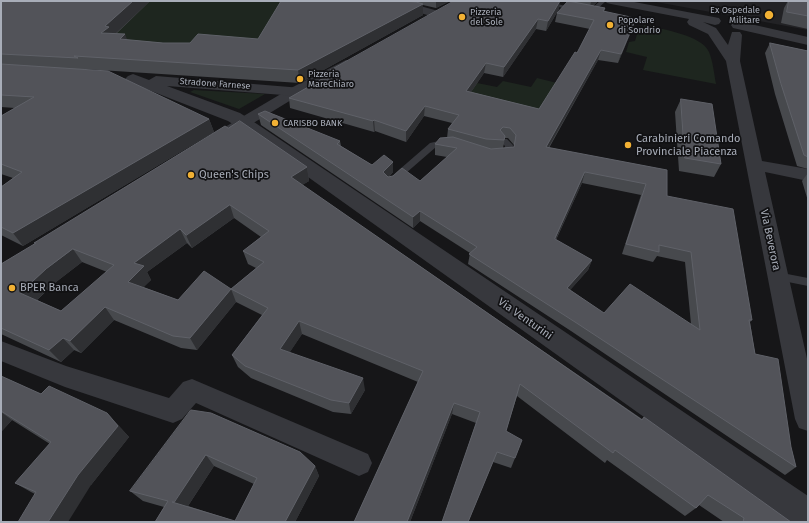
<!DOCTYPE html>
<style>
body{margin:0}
#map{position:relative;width:809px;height:523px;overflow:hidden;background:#161618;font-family:"Fira Sans",sans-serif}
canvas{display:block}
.frame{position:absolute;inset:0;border:2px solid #a8adb8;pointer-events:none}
</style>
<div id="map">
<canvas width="809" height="523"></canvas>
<div class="frame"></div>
</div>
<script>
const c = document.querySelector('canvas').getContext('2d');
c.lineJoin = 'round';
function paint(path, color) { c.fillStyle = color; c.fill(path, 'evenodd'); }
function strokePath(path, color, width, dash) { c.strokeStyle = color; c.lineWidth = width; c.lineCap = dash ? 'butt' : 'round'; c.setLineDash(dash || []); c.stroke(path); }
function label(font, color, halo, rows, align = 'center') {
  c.font = font + ' "Fira Sans",sans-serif'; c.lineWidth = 3.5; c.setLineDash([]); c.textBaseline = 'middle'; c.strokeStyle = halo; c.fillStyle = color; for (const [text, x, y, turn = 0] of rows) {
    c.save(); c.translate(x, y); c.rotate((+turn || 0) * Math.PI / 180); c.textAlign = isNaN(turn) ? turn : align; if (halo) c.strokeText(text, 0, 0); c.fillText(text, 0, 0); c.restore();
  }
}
const built = new Path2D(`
 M 651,1 L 808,1 L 808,30 Z`);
const green = new Path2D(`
 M 150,1 L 331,1 L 264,49 L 133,51 L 113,33 Z
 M 644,25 C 661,29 702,35 709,52 C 713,62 714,73 716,84 L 643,70 L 647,57 L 626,52 L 629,42 L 635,41 L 638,31 L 643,30 Z
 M 537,78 L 561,84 L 540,120 L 462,92 L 477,83 L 497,87 L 503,81 L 531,87 Z
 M 194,90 L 265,94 L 239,109 L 190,92 Z`);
const service = new Path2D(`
 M 531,1 L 543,1 L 580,9 L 577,11 Z
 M 600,1 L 606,1 L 595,11 L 598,12 L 598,14 L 589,13 L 589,11 Z
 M 501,139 L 507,139 L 513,145 L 511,156 L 502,159 L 498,156 L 504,153 L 505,146 L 500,141 Z
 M 439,141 L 448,141 L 452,143 L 448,145 L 436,147 L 398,180 L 392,180 L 391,178 L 392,176 L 430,143 Z
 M 777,272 L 808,278 L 808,286 L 773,279 L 772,276 L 773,273 Z`);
const minor = new Path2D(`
 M 383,1 L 402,1 L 442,12 L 444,14 L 442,16 L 438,18 L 385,3 Z
 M 605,1 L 629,1 L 719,18 L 721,21 L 719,24 L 715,25 L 703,22 L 716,28 L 728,45 L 732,32 L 740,32 L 742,35 L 740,61 L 762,161 L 808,169 L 808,181 L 765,172 L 808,363 L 808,431 L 799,428 L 795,419 L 726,61 L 708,34 L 689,25 L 687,22 L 689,19 L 611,4 L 607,3 Z
 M 737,21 L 808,37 L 808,45 L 733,28 L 731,25 L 733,22 Z
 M 346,60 L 351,61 L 353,64 L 351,67 L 301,94 L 232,136 L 226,138 L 220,136 L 218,133 L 220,130 L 291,88 Z
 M 1,341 L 66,366 L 169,398 L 183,382 L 192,379 L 368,454 L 372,463 L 368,472 L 359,476 L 196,403 L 182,419 L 173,423 L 65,387 L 1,361 Z`);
const tertiary = new Path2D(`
 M 133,74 L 149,80 L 156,76 L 302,88 L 304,91 L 302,94 L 296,96 L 167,86 L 240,113 L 257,124 L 808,496 L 808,522 L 791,522 L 245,132 L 228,121 L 128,82 L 125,79 L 128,76 Z`);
const wall = new Path2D(`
 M 1,1 L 150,1 L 116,34 L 127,40 L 163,43 L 190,43 L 258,39 L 417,2 L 417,1 L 450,1 L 436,8 L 423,5 L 423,15 L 300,83 L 84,69 L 84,70 L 209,119 L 214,132 L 23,246 L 1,235 L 1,187 L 13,178 L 1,174 L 1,116 L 15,108 L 1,107 Z
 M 572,1 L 598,1 L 593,6 L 605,8 L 604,12 L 635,18 L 633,23 L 634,23 L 631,32 L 618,63 L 598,60 L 549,148 L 667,170 L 667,196 L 752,320 L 750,322 L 755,354 L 791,447 L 796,467 L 785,475 L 571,331 L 468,264 L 470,253 L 420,221 L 413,228 L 261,125 L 258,114 L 340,141 L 341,146 L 372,165 L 393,172 L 389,177 L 420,181 L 447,157 L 435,155 L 435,144 L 447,138 L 448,129 L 452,123 L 424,116 L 406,142 L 375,131 L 374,132 L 290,108 L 289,98 L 322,79 L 322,75 L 559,9 L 546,31 L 536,29 L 503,77 L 484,73 L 471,92 L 539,109 L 577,53 L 590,29 L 555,22 L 557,13 ZM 505,138 L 508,138 L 514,145 L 514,147 L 503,148 ZM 582,183 L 641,195 L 622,254 L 653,262 L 657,256 L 685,262 L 691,324 L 604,313 L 570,290 L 588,270 L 592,260 L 556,240 Z
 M 788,1 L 808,1 L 808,29 L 781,23 L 784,8 Z
 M 770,43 L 808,51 L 808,169 L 797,166 L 775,94 L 765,53 Z
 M 681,99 L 721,164 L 714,177 L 679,171 L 675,112 Z
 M 307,167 L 309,181 L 302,185 L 642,419 L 644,417 L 791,522 L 724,522 L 699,505 L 696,508 L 685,516 L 607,460 L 605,463 L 517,396 L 506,431 L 515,458 L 511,468 L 493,462 L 468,522 L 442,522 L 476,423 L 452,414 L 410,522 L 354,522 L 418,382 L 302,334 L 289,353 L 365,390 L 351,414 L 333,412 L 251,378 L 238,367 L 232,355 L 262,315 L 236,302 L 197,350 L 181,348 L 114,320 L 81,353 L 74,350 L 61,362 L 1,334 L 1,264 L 35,244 L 34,243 ZM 234,218 L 261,237 L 243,251 L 248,264 L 256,268 L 231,289 L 178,300 L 143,287 L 151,280 L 147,272 L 187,243 L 192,248 ZM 82,262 L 107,272 L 61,311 L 37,300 L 56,282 Z
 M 808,173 L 808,201 L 802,181 Z
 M 1,376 L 41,394 L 107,413 L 129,437 L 91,485 L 35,494 L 31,492 L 15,483 L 50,444 L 12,420 L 1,432 Z
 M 191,410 L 315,466 L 319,476 L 295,522 L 155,522 L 164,507 L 143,501 L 130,491 ZM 214,466 L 254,484 L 235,521 L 188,506 Z`);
const shadedWall = new Path2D(`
 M 133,1 L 150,1 L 113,36 L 101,33 L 105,26 Z
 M 436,1 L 450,1 L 436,8 Z
 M 560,1 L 559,9 L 546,31 L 548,21 Z
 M 591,1 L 598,1 L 590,8 Z
 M 423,4 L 423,15 L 300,83 L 298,70 Z
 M 538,19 L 536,29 L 503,77 L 504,67 Z
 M 634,23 L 631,32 L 618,63 L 621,54 Z
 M 125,34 L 130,47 L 120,39 Z
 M 601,50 L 598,60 L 543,157 L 546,147 Z
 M 486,63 L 484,73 L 465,101 L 466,91 Z
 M 425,106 L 424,116 L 406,142 L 406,131 Z
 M 209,119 L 214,132 L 23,246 L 13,233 Z
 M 374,120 L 375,131 L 374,132 L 373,121 Z
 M 393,162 L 393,172 L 384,182 L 383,172 Z
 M 307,167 L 309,181 L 293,191 L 291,177 Z
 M 585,172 L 582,183 L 551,250 L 555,239 Z
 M 230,205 L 234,218 L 192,248 L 186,235 Z
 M 420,211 L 420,221 L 413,228 L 413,217 Z
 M 180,229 L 187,243 L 147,272 L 151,280 L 136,295 L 128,282 L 134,263 Z
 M 73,249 L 82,262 L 56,282 L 31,305 L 20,293 L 46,269 Z
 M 592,260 L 588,270 L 563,298 L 567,288 Z
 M 231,289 L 236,302 L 197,350 L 190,338 Z
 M 105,307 L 114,320 L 81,353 L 70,341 Z
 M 299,321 L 302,334 L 284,361 L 280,349 Z
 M 63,338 L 74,350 L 61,362 L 49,350 Z
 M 363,378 L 365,390 L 351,414 L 349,403 Z
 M 454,403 L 452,414 L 410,522 L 407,522 Z
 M 1,412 L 12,420 L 1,432 Z
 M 107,413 L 129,437 L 91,485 L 68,522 L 48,522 Z
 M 206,455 L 214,466 L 184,512 L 174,502 Z
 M 315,466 L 319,476 L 295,522 L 285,522 Z`);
const building = new Path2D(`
 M 1,1 L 133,1 L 105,26 L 109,27 L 101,33 L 125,34 L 120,39 L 163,43 L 190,43 L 198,34 L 258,39 L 281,1 L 402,1 L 416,2 L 423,4 L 298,70 L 74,56 L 78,58 L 1,54 Z
 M 454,1 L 560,1 L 548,21 L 538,19 L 504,67 L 486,63 L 466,91 L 539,109 L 575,52 L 577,53 L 594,20 L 557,13 L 568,1 L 605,8 L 603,11 L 635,18 L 633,23 L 634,23 L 621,54 L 601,50 L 546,147 L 667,170 L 667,196 L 733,209 L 752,320 L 749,320 L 755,354 L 778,359 L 791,447 L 796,467 L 575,322 L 469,254 L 477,247 L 420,211 L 413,217 L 258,114 L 265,111 L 340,141 L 337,144 L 372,165 L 384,155 L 393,162 L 383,172 L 388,177 L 393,176 L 402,168 L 420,181 L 457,148 L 435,144 L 440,138 L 453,137 L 491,149 L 514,147 L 516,135 L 510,128 L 503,127 L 500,130 L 505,136 L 504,140 L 486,139 L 448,129 L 459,115 L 425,106 L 406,131 L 374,120 L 373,121 L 289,98 L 329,75 L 322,75 ZM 585,172 L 646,184 L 626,244 L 659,252 L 659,245 L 691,252 L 700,330 L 630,284 L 604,313 L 567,288 L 592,260 L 555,239 Z
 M 789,1 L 808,1 L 808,16 L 787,12 Z
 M 770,43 L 808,51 L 808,157 L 804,155 L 781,84 Z
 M 1,64 L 108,71 L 209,119 L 13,233 L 1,227 L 1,187 L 22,172 L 1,164 L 1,116 L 34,97 L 1,95 Z
 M 681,99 L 712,104 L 721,164 L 685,158 Z
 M 240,121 L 307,167 L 291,177 L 642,420 L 644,417 L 791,522 L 743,522 L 744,518 L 708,495 L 696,508 L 615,450 L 613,453 L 520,384 L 506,431 L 522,440 L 515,458 L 497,452 L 468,522 L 442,522 L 480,412 L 454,403 L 407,522 L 354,522 L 423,371 L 299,321 L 280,349 L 363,378 L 349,403 L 331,400 L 245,366 L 232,355 L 268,308 L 231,289 L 190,338 L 173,336 L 105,307 L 70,341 L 63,338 L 49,350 L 1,328 L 1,264 L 36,243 L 34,243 L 225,126 L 228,128 ZM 230,205 L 269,231 L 243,251 L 264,262 L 231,289 L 204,271 L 178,300 L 128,282 L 144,266 L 134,263 L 180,229 L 186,235 ZM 73,249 L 114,265 L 61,311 L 20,293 L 46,269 Z
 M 1,376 L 41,394 L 49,386 L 107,413 L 118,426 L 78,475 L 48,522 L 18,522 L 36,492 L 15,483 L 51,442 L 1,411 Z
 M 191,410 L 211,413 L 300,452 L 315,466 L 285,522 L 155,522 L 168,501 L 130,491 ZM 206,455 L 257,478 L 235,521 L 172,502 L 174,502 Z`);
const markers = [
 [769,15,5,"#f2b134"],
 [462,17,4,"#f2b134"],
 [610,25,4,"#f2b134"],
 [300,79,4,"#f2b134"],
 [275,123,4,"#f2b134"],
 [628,145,4,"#f2b134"],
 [191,175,4,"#f2b134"],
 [12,288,4,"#f2b134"]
];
const farPoinames = [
 ["Ex Ospedale",760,10,"right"],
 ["Militare",760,20,"right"],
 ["Pizzeria",470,12],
 ["del Sole",470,22],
 ["Popolare",618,20],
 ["di Sondrio",618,30],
 ["Pizzeria",308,74],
 ["MareChiaro",308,84],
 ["CARISBO BANK",283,123]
];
const farStreetnames = [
 ["Stradone Farnese",215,84,4]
];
const poiNames = [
 ["Carabinieri Comando",636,139],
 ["Provinciale Piacenza",636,152],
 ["Queen's Chips",199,175],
 ["BPER Banca",20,288]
];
const streetNames = [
 ["Via Beverora",770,240,78],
 ["Via Venturini",525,319,35]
];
paint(built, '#222225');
paint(green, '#1e261f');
paint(service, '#37383d');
paint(minor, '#37383d');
paint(tertiary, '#37383d');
paint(wall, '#47494d');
paint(shadedWall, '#2f3033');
paint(building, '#525359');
strokePath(building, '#5f6168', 1);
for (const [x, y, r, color] of markers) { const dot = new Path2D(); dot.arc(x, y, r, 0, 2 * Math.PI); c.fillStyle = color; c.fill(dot); strokePath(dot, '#111113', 1.5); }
label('9px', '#a8adb8', '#111113', farPoinames, 'left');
label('9px', '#a8adb8', '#111113', farStreetnames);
label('11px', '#a8adb8', '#111113', poiNames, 'left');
label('11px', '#a8adb8', '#111113', streetNames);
</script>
